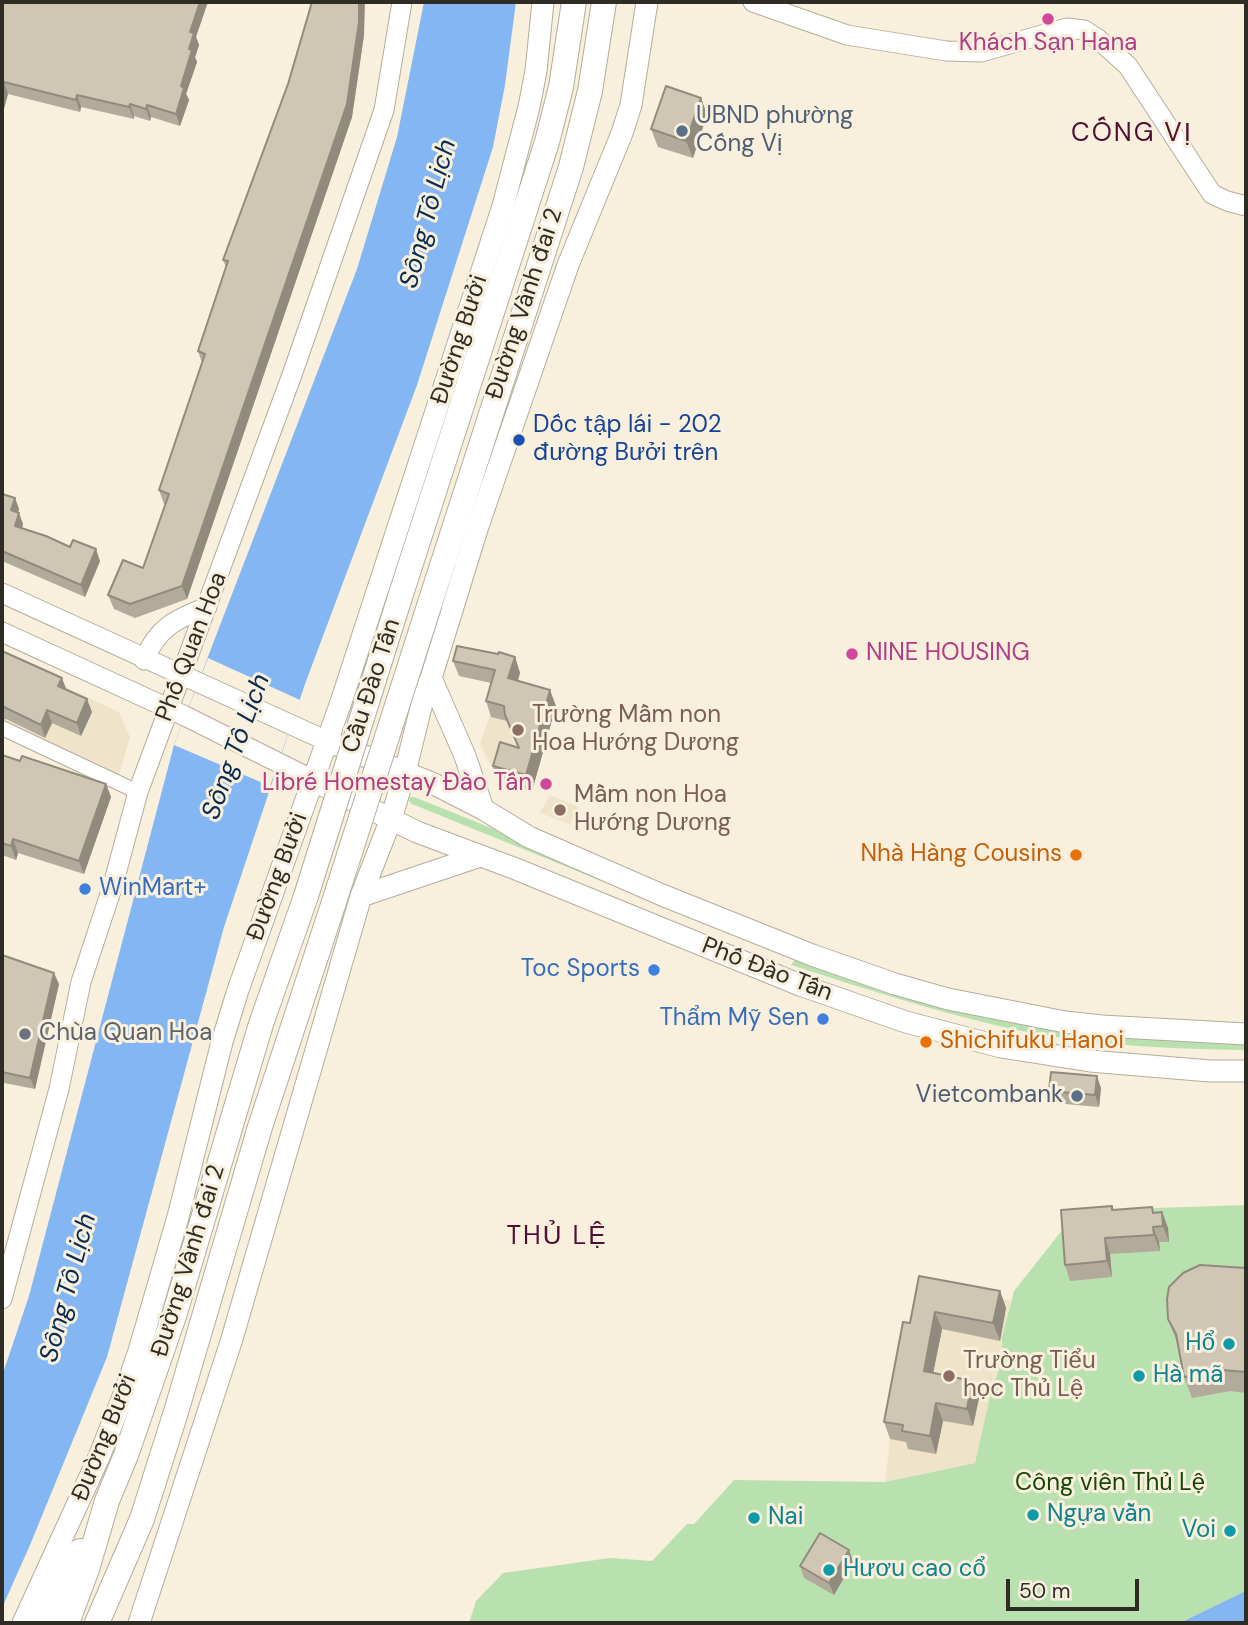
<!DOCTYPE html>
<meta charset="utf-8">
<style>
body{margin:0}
#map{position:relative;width:1248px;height:1625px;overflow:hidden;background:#f8f0dc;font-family:"DM Sans",sans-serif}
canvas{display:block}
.frame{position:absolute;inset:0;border:4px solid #2f2c25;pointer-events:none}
.scale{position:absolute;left:1006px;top:1579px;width:133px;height:32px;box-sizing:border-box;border:4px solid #2f2c25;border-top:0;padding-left:9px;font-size:21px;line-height:24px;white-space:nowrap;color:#2f2c25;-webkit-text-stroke:5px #f8f0dc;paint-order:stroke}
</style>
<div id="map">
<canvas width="1248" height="1625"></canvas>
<div class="frame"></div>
<div class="scale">50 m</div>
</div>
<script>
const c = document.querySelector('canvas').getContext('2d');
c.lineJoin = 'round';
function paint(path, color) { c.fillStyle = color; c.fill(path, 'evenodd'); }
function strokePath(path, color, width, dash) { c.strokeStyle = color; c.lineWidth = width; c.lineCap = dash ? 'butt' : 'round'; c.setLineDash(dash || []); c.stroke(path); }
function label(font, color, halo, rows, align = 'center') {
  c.font = font + ' "DM Sans",sans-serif'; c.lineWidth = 6; c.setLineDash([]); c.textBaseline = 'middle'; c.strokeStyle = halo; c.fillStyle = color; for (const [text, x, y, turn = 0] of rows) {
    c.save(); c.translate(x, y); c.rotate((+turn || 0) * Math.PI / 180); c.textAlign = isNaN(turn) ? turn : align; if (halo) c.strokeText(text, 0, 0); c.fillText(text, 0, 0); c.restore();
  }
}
const built = new Path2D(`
 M 2,657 L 119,712 L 130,737 L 118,778 L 2,723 Z
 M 499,690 L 556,706 L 499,782 L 480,744 Z
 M 550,795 L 579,807 L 570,824 L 540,813 Z
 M 925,1293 L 1011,1300 L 1002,1337 L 1002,1361 L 991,1392 L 975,1463 L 885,1482 L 890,1439 Z`);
const green = new Path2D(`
 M 410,797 L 414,797 L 751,932 L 747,940 L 412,804 L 409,801 Z
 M 798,956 L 891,988 L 1246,1043 L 1246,1050 C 1167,1049 1085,1045 1007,1028 C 934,1011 862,988 791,965 Z
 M 1246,1205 L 1246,1623 L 469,1623 L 476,1601 L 503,1573 L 610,1558 L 652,1561 L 687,1524 L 694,1524 L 734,1480 L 885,1482 L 975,1463 L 991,1392 L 1002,1361 L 1002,1337 L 1014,1291 L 1067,1224 L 1156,1208 Z`);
const water = new Path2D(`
 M 424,2 L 516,2 L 505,85 L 493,147 L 417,385 L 305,684 L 224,927 L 107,1357 L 30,1545 L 2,1608 L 2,1376 L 29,1296 L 174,745 L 357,269 L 397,137 Z
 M 1246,1591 L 1246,1623 L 1180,1623 Z`);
const pier = new Path2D(`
 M 208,658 L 300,700 L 270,786 L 174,745 Z`);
const street = new Path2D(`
 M 2,728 L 138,792`);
const secondary = new Path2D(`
 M 753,2 L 847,35 L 946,51 L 981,52 L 1067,28 L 1084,30 L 1098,39 L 1128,66 L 1212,194 L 1227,201 L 1246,206
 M 2,593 L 327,741
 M 2,632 L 185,716 L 313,780
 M 144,660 C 158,627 176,619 207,607
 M 2,1299 L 59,1089 L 81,982 L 113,885 L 138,792 L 293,372 L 384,110 L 402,2`);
const primary = new Path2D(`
 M 431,678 L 465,756 L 483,809
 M 337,745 L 434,784 L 483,809 L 529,837 L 662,895 L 812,955 L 895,984 L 948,999 L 1065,1022 L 1102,1026 L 1246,1034
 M 324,786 L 417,832 L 516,869 L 800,985 L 906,1022 L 1001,1047 L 1090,1061 L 1210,1071 L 1246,1071
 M 361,896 L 480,856
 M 23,1623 L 99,1457 L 124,1394 L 139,1351 L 178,1217 L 222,1042 L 238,990 L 341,702 L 503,206 L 529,107 L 536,71 L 543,2
 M 139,1623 L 231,1342 L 361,896 L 391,819 L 405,772 L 424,695 L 431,678 L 478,526 L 568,265 L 622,133 L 631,105 L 647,2`);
const highway = new Path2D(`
 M 400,597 L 547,142 L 561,87 L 574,2
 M 430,603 L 571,167 L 590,91 L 604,2
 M 45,1623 L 80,1551
 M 67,1623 L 87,1569 L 107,1501 L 126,1455 L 174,1316 L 261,1024 L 306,896
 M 97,1623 L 142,1519 L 176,1412 L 260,1127 L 334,902`);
const highwayBridge = new Path2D(`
 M 306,896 L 400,597
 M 334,902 L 430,603`);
const wall = new Path2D(`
 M 3,2 L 196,37 L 199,45 L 195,57 L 197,62 L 186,94 L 189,100 L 180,126 L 151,117 L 150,121 L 134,116 L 134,119 L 81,107 L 80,112 L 8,94 L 2,116 Z
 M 364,35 L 352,117 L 187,599 L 135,618 L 114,609 L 108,595 L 143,568 L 165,505 L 164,504 L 159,490 L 202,363 L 198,351 L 226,267 L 223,260 Z
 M 701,98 L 707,115 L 693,158 L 658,147 L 651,129 Z
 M 2,494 L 15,498 L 19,509 L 18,512 L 23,524 L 22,529 L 100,561 L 85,597 L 2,561 Z
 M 2,651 L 67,690 L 92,712 L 81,736 L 52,723 L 45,738 L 6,719 L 2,720 Z
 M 515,657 L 520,673 L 518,681 L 556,706 L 532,791 L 499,782 L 493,766 L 518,747 L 507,721 L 491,717 L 486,701 L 491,683 L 459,676 L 453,661 Z
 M 2,755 L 20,761 L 106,784 L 111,797 L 84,874 L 18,853 L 16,860 L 2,855 Z
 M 2,955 L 59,984 L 35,1089 L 4,1083 L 2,1098 Z
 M 1101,1088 L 1099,1107 L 1054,1103 L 1049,1091 Z
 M 1112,1206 L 1114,1210 L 1152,1207 L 1154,1213 L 1162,1212 L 1168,1228 L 1169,1242 L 1159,1242 L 1160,1251 L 1110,1254 L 1112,1277 L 1070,1281 L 1065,1265 Z
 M 1246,1268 L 1246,1393 L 1230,1391 L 1192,1398 L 1184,1377 L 1178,1345 L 1168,1319 Z
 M 919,1276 L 1000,1291 L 1006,1308 L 1000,1341 L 942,1329 L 933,1373 L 979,1398 L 973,1426 L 943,1421 L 936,1454 L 908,1449 L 906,1442 L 890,1439 L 884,1422 L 910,1323 Z
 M 849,1550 L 853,1562 L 834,1595 L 804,1578 L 800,1566 Z`);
const shadedWall = new Path2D(`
 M 200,2 L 208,2 L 196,37 L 199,45 L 195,57 L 197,62 L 186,94 L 189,100 L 180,126 L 176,114 L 189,49 L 190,32 Z
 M 359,2 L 365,2 L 364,35 L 352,117 L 187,599 L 182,586 Z
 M 4,82 L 8,94 L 2,116 L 2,88 Z
 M 77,95 L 81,107 L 80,112 L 76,100 Z
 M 701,98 L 707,115 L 693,158 L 686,141 Z
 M 130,104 L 134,116 L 134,119 L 129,107 Z
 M 147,105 L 151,117 L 150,121 L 146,109 Z
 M 15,498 L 19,509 L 15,522 L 11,510 Z
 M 19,513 L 23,524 L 19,538 L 15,526 Z
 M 96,549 L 100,561 L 85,597 L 81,585 Z
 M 515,657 L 520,673 L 513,694 L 508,678 Z
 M 62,678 L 67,691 L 58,686 Z
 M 550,690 L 556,706 L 532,791 L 526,775 Z
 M 87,699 L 92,712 L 81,736 L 77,723 Z
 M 47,710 L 52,723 L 45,738 L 41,725 Z
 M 106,784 L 111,797 L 84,874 L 79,861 Z
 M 13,839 L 18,853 L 16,860 L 11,846 Z
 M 54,973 L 59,984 L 35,1089 L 30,1078 Z
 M 2,1076 L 4,1083 L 2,1098 Z
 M 1097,1076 L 1101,1088 L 1099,1107 L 1095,1095 Z
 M 1162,1212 L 1168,1228 L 1169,1242 L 1163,1226 Z
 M 1153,1227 L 1159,1242 L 1160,1251 L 1154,1235 Z
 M 1105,1238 L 1110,1254 L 1112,1277 L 1107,1261 Z
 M 1000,1291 L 1006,1308 L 1000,1341 L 993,1323 Z
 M 935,1312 L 942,1329 L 930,1389 L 924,1371 Z
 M 972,1381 L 979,1398 L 973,1426 L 967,1409 Z
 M 936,1403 L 943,1421 L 936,1454 L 930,1436 Z
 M 849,1550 L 853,1562 L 834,1595 L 829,1583 Z`);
const building = new Path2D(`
 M 3,2 L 200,2 L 190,32 L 194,33 L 189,49 L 192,50 L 181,86 L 184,88 L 176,114 L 147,105 L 146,109 L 130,104 L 129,107 L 77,95 L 76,100 L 4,82 L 2,88 L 2,7 Z
 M 312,2 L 359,2 L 359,22 L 347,104 L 182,586 L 130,604 L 108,595 L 123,560 L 143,568 L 169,494 L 159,490 L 205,354 L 198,351 L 228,261 L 223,260 L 288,84 Z
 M 666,86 L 701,98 L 686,141 L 651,129 Z
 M 2,494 L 15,498 L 11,510 L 19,513 L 15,526 L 46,536 L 70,547 L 73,540 L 96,549 L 81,585 L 2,551 Z
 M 457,646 L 498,654 L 499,652 L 515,657 L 508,678 L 550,690 L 526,775 L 493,766 L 500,742 L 519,748 L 505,715 L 504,706 L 486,701 L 495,670 L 453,661 Z
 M 2,651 L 62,678 L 58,686 L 87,699 L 77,723 L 47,710 L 41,725 L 2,706 Z
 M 2,755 L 20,761 L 22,756 L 106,784 L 79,861 L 13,839 L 11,846 L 2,843 Z
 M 2,955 L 54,973 L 30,1078 L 2,1072 Z
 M 1051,1072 L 1097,1076 L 1095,1095 L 1049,1091 Z
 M 1112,1206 L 1112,1210 L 1152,1207 L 1153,1213 L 1162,1212 L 1163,1226 L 1153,1227 L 1154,1235 L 1105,1238 L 1107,1261 L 1065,1265 L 1061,1210 Z
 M 1200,1265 L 1246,1268 L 1246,1372 L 1222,1370 L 1184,1377 L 1176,1334 L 1168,1319 L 1167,1299 L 1169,1287 L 1183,1273 Z
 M 919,1276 L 1000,1291 L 993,1323 L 935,1312 L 924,1371 L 972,1381 L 967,1409 L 936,1403 L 930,1436 L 902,1431 L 903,1425 L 884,1422 L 903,1322 L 910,1323 Z
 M 820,1533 L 849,1550 L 829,1583 L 800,1566 Z`);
const markers = [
 [1048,19,7,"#d1479c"],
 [682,131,7,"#5c6f8a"],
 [519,440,7,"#1a4fb4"],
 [852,654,7,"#d1479c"],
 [518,730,7,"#8d6e63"],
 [546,784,7,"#d1479c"],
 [560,810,7,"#8d6e63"],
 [1076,855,7,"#e8710a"],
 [85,889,7,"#3f7fe0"],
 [654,970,7,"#3f7fe0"],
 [823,1019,7,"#3f7fe0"],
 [25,1034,7,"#6b7280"],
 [926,1042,7,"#e8710a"],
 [1077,1096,7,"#5c6f8a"],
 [1229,1344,7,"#0f9aa8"],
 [949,1376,7,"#8d6e63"],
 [1139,1376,7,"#0f9aa8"],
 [1033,1515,7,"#0f9aa8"],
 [754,1518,7,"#0f9aa8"],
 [1230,1531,7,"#0f9aa8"],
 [829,1570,7,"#0f9aa8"]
];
const hotelNames = [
 ["Khách Sạn Hana",1048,44],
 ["NINE HOUSING",866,654,"left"],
 ["Libré Homestay Đào Tấn",532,784,"right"]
];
const serviceNames = [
 ["UBND phường",696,117],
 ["Cống Vị",696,145],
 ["Vietcombank",1063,1096,"right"]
];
const streetNames = [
 ["Đường Vành đai 2",525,304,-72],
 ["Đường Bưởi",460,340,-72],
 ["Phố Quan Hoa",192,647,-69],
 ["Cầu Đào Tấn",372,686,-72],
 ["Đường Bưởi",278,877,-70],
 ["Phố Đào Tấn",767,970,21],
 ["Đường Vành đai 2",189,1261,-73],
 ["Đường Bưởi",105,1438,-68]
];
const transitNames = [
 ["Dốc tập lái - 202",533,426],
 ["đường Bưởi trên",533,454]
];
const educationNames = [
 ["Trường Mầm non",532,716],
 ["Hoa Hướng Dương",532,744],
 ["Mầm non Hoa",574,796],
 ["Hướng Dương",574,824],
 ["Trường Tiểu",963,1362],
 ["học Thủ Lệ",963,1390]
];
const foodNames = [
 ["Nhà Hàng Cousins",1062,855],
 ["Shichifuku Hanoi",940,1042,"left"]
];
const shopNames = [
 ["WinMart+",99,889,"left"],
 ["Toc Sports",640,970],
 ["Thẩm Mỹ Sen",809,1019]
];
const worshipNames = [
 ["Chùa Quan Hoa",39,1034]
];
const cultureNames = [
 ["Hổ",1215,1344,"right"],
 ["Hà mã",1153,1376],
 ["Ngựa vằn",1047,1515],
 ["Nai",768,1518],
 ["Voi",1216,1531,"right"],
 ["Hươu cao cổ",843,1570]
];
const parkNames = [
 ["Công viên Thủ Lệ",1110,1484]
];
const neighbourhoodNames = [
 ["CỐNG VỊ",1132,134],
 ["THỦ LỆ",557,1237]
];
const waterNames = [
 ["Sông Tô Lịch",429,214,-75],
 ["Sông Tô Lịch",237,747,-70],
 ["Sông Tô Lịch",69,1288,-75]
];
paint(built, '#efe4c9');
paint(green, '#b9e1b0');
paint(water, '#83b6f3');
paint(pier, '#f8f0dc');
strokePath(street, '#b4ad9a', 16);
strokePath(secondary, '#b4ad9a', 21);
strokePath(primary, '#b4ad9a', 23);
strokePath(highway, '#b4ad9a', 26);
strokePath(street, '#fff', 14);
strokePath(secondary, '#fff', 19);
strokePath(primary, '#fff', 21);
strokePath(highway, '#fff', 24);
strokePath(highwayBridge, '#b4ad9a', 26, []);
strokePath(highwayBridge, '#fff', 24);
paint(wall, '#b2ab9b');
paint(shadedWall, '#918b7e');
paint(building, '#cfc7b4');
strokePath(building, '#918b7e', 2);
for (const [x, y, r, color] of markers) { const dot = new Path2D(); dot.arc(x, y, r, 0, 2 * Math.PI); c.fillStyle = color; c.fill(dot); strokePath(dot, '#f8f0dc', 2.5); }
label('24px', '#b23c85', '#f8f0dc', hotelNames);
label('24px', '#4e5e75', '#f8f0dc', serviceNames, 'left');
label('24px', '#2f2c25', '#f8f0dc', streetNames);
label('24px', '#164399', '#f8f0dc', transitNames, 'left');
label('24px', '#785e54', '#f8f0dc', educationNames, 'left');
label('24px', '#c56008', '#f8f0dc', foodNames, 'right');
label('24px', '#366cbe', '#f8f0dc', shopNames, 'right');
label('24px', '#5b616d', '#f8f0dc', worshipNames, 'left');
label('24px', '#0d838f', '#f8f0dc', cultureNames, 'left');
label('24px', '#154807', '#f8f0dc', parkNames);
c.letterSpacing = '2px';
label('26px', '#4f1033', '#f8f0dc', neighbourhoodNames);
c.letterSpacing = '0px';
label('italic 26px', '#072b51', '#f8f0dc', waterNames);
</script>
